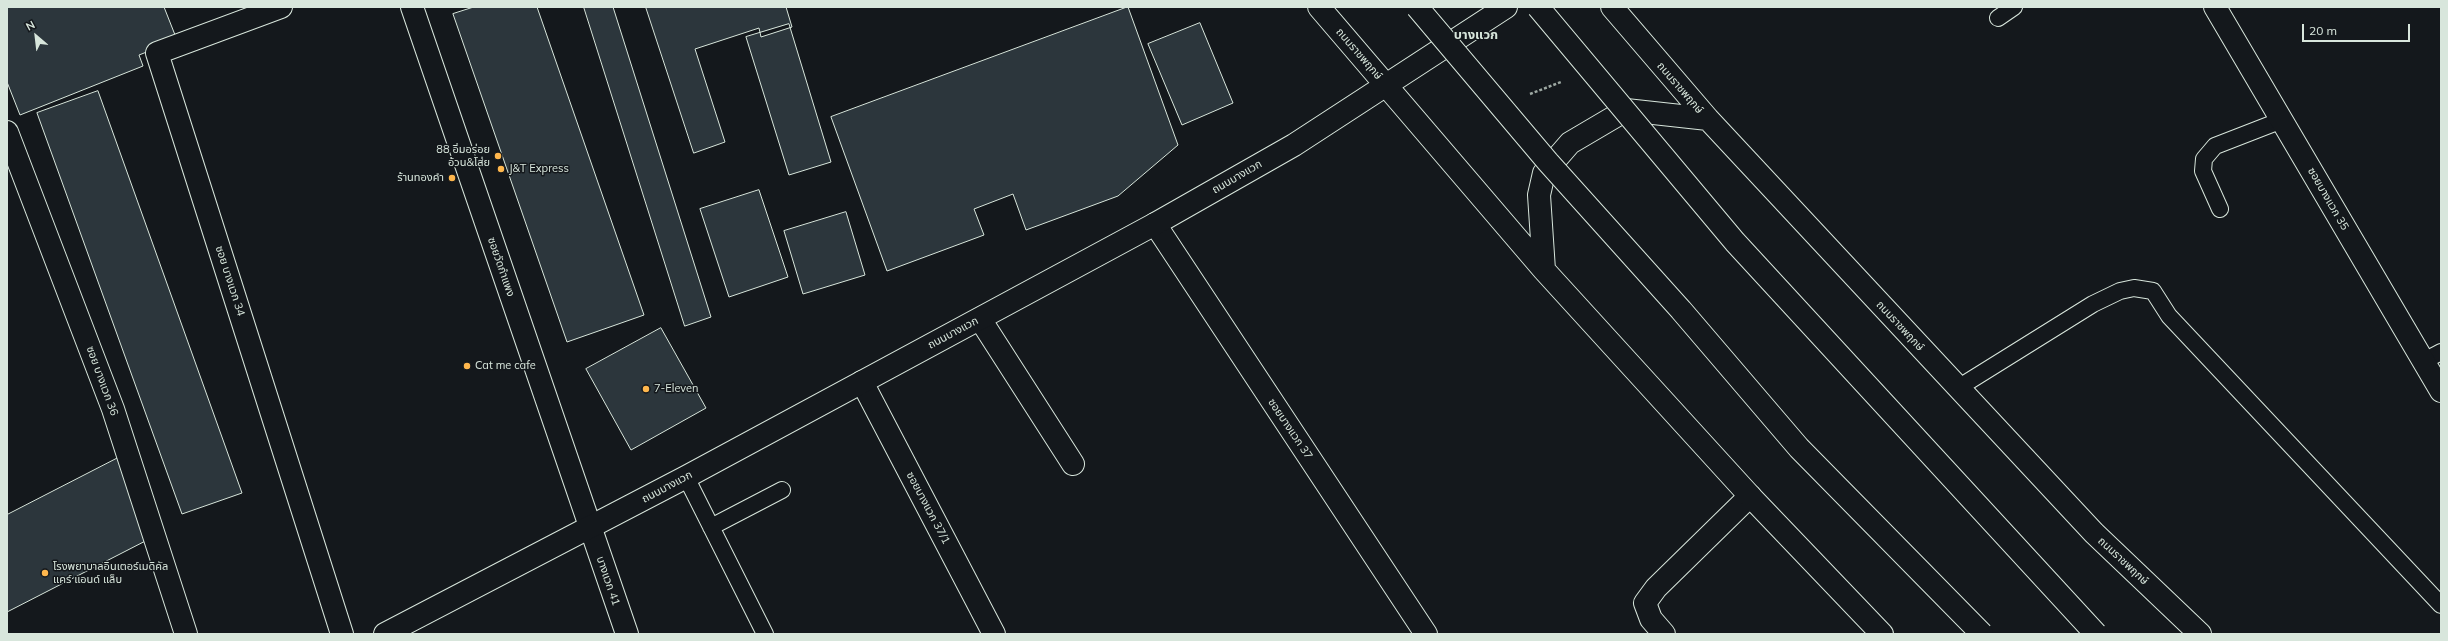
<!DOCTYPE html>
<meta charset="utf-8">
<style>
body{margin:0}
#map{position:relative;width:2448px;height:641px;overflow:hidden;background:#14181c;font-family:Mulish,sans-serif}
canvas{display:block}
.frame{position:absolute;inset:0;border:8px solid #d8e6dc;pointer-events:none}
.north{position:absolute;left:16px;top:16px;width:40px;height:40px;-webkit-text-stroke:3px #14181c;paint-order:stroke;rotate:332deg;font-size:11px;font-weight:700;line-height:16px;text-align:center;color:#d8e6dc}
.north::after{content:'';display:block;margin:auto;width:14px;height:18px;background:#d8e6dc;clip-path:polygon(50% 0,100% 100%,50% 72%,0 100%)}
.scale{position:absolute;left:2302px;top:24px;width:108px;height:18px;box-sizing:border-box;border:2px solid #d8e6dc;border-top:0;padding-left:5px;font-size:12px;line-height:14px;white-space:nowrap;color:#d8e6dc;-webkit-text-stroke:3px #14181c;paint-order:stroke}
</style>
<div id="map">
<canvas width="2448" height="641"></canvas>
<div class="frame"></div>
<div class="north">N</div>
<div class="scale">20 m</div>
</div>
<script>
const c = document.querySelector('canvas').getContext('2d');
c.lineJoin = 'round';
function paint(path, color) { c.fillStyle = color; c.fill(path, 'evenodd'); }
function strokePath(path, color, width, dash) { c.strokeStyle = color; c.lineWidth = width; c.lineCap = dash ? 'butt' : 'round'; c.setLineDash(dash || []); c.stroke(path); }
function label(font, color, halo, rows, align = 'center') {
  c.font = font + ' Mulish,"Noto Sans Thai",sans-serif'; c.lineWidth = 3; c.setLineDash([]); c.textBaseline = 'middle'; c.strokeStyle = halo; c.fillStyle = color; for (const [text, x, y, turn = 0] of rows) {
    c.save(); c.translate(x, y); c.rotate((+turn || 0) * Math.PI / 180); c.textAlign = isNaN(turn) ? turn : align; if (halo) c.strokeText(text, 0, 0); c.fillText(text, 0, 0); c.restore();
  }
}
const building = new Path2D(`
 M 7,7 L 164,7 L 177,40 L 139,55 L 143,66 L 20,115 L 7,82 Z
 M 474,7 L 537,7 L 644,315 L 567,342 L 453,14 Z
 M 584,7 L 613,7 L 711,317 L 685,326 Z
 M 646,7 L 786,7 L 792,27 L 761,37 L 759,28 L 695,49 L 725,142 L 694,153 Z
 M 1128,7 L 1178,145 L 1118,196 L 1026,230 L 1013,194 L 974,209 L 984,235 L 887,271 L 831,117 Z
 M 1200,23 L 1233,103 L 1182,125 L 1148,44 Z
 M 789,24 L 831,162 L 789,175 L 746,37 Z
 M 98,91 L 242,493 L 182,514 L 37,113 Z
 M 759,190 L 788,277 L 729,297 L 700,209 Z
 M 846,212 L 865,275 L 803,294 L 784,231 Z
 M 661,328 L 706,408 L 631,450 L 586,369 Z
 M 120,457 L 159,534 L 7,612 L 7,515 Z`);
const path = new Path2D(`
 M 1530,94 L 1561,82`);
const service = new Path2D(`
 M 1998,18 L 2014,7
 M 2220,209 L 2203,171 L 2204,159 L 2215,146 L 2282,120
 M 2424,361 L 2441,352
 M 1958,388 L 2093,304 L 2120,291 L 2134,288 L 2153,291 L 2169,316 L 2441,605
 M 686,477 L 765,634
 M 711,527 L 782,490`);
const minor = new Path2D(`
 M 281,7 L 157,53 L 342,634
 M 412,7 L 627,634
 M 2215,7 L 2441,391
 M 7,132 L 113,409 L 186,634
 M 1155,224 L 1426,634
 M 980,319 L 1073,464
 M 862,382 L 994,634
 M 1664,634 L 1651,619 L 1645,603 L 1656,588 L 1750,496`);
const secondary = new Path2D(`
 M 1319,7 L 1544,270 L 1750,496 L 1882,634
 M 1612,7 L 1708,119 L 2094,533 L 2200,634
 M 1544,270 L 1539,195 L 1544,173 L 1570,143 L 1626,110 L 1708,119
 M 385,634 L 686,477 L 1155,224 L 1294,145 L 1506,7`);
const primaryBridge = new Path2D(`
 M 1417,7 L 1548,162 L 1681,310 L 1799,448 L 1982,634
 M 1538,7 L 1735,242 L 2096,634`);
const markers = [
 [498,156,4,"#ffb74d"],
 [501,169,4,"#ffb74d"],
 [452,178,4,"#ffb74d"],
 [467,366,4,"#ffb74d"],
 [646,389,4,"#ffb74d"],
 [45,573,4,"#ffb74d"]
];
const streetNames = [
 ["ถนนราชพฤกษ์",1359,54,49],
 ["ถนนราชพฤกษ์",1680,88,49],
 ["ถนนบางแวก",1237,177,-30],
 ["ซอยบางแวก 35",2328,199,60],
 ["ซอยวัดกำแพง",501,267,71],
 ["ซอย บางแวก 34",230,281,72],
 ["ถนนราชพฤกษ์",1900,326,47],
 ["ถนนบางแวก",953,333,-28],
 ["ซอย บางแวก 36",102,381,70],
 ["ซอยบางแวก 37",1290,429,56],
 ["ถนนบางแวก",667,487,-28],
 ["ซอยบางแวก 37/1",928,508,62],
 ["ถนนราชพฤกษ์",2123,561,43],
 ["บางแวก 41",608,581,71]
];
const poiNames = [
 ["88 อิ่มอร่อย",490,150,"right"],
 ["อ้วน&โส่ย",490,163,"right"],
 ["J&T Express",509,169],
 ["ร้านทองคำ",444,178,"right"],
 ["Cat me cafe",475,366],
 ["7-Eleven",654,389],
 ["โรงพยาบาลอินเตอร์เมดิคัล",53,567],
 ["แคร์ แอนด์ แล็บ",53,580]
];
const quarterNames = [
 ["บางแวก",1476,35]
];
paint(building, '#2c363c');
strokePath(building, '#d8e6dc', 1);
strokePath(service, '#d8e6dc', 18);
strokePath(minor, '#d8e6dc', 24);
strokePath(secondary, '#d8e6dc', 24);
strokePath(path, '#9da8a2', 2.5, [3, 2]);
strokePath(service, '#14181c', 16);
strokePath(minor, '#14181c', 22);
strokePath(secondary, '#14181c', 22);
strokePath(primaryBridge, '#d8e6dc', 24, []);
strokePath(primaryBridge, '#14181c', 22);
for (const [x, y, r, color] of markers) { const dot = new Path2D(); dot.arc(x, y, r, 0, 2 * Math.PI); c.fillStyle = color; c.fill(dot); strokePath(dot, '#14181c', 1.5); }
label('11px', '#d8e6dc', '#14181c', streetNames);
label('11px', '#d8e6dc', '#14181c', poiNames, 'left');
label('bold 13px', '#d8e6dc', '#14181c', quarterNames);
</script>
